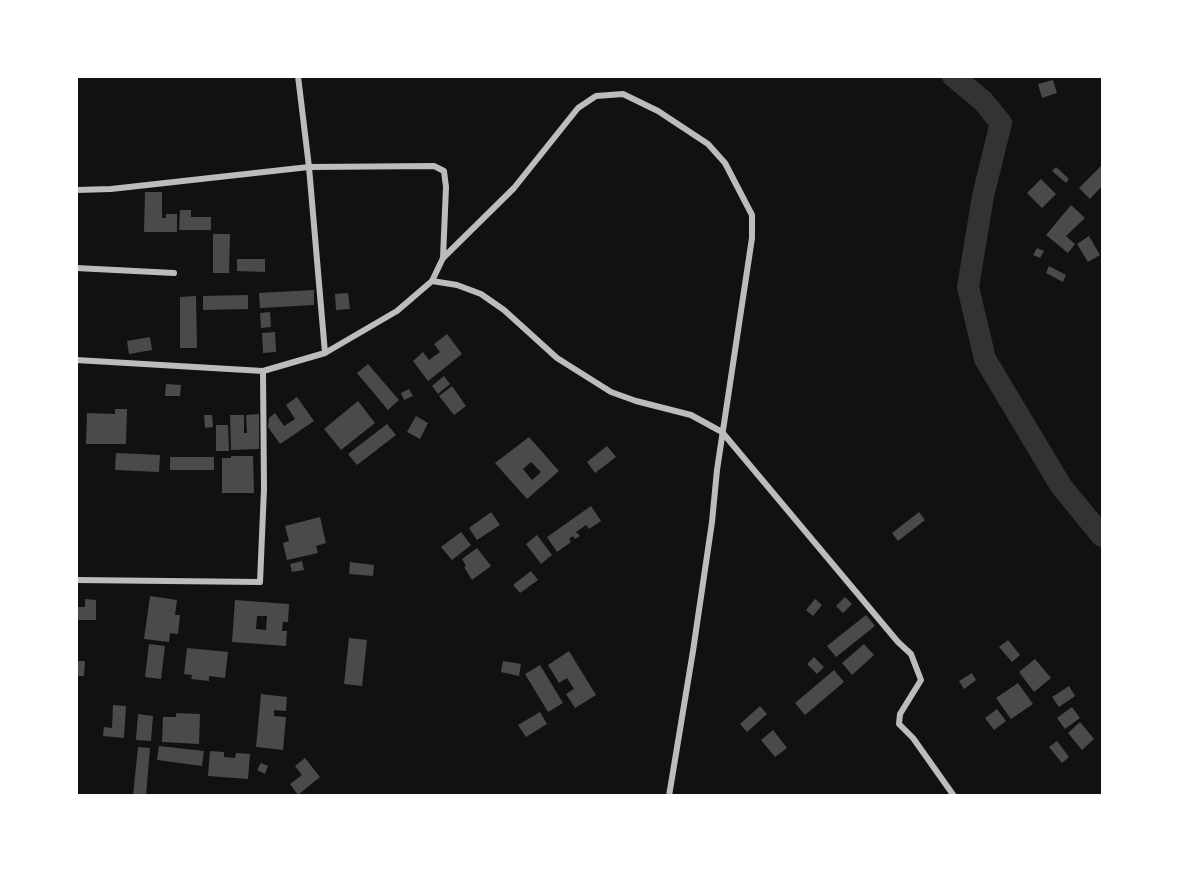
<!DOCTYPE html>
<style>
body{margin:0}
#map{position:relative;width:1179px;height:872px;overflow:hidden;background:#111;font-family:"DejaVu Sans",sans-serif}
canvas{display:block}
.frame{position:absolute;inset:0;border:78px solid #fff;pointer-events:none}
</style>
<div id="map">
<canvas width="1179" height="872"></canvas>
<div class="frame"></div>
</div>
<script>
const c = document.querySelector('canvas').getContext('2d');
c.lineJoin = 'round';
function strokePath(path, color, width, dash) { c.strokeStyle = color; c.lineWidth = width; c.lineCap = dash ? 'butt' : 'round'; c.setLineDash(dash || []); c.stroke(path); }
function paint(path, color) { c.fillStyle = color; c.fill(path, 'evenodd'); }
const river = new Path2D(`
 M 953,76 L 983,101 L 1001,123 L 983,196 L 968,287 L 985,359 L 1061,486 L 1102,536`);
const building = new Path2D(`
 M 1053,80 L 1057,93 L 1042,98 L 1038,84 Z
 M 1101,166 L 1102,186 L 1090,199 L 1079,188 Z
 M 1056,167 L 1069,179 L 1066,183 L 1052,171 Z
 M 1041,179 L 1056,194 L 1042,208 L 1027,193 Z
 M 145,192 L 162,192 L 162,218 L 166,218 L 166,214 L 177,214 L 177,232 L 144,232 Z
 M 1071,205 L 1085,218 L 1066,236 L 1075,244 L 1068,253 L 1046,235 Z
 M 180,210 L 191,210 L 191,217 L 211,217 L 211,230 L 179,230 Z
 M 213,234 L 230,234 L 229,273 L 213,273 Z
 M 1089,236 L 1100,255 L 1088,262 L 1077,244 Z
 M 1037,248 L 1044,251 L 1040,258 L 1033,255 Z
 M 237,259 L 265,259 L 265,272 L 237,271 Z
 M 1049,266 L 1066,275 L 1063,282 L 1046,273 Z
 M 314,290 L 314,305 L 260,308 L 259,293 Z
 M 348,293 L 350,309 L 336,310 L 335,294 Z
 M 248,295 L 248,309 L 203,310 L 203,296 Z
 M 196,296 L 197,348 L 180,348 L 180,297 Z
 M 270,312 L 271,327 L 261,328 L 260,313 Z
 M 275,332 L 276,352 L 263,353 L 262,333 Z
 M 447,334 L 462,354 L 428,381 L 413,361 L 423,352 L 429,360 L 440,352 L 434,344 Z
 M 150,337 L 152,350 L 129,354 L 127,341 Z
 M 368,364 L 399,400 L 388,410 L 357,373 Z
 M 444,376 L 450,384 L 438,394 L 432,386 Z
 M 166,384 L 181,385 L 180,396 L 165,396 Z
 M 452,386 L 466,406 L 454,415 L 439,396 Z
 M 409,389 L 413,396 L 404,400 L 401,393 Z
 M 297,397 L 314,421 L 280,444 L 268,427 L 269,418 L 275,413 L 284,426 L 295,419 L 286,405 Z
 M 358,401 L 375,423 L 341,450 L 324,429 Z
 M 115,409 L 127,409 L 126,444 L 86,444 L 87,413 L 115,414 Z
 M 259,414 L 259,449 L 231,450 L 230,415 L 244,415 L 244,433 L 247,433 L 246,415 Z
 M 204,415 L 212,415 L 213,427 L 205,428 Z
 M 416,416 L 428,423 L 420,439 L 407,432 Z
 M 387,424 L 396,435 L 357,465 L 348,454 Z
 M 216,425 L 228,425 L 229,451 L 216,451 Z
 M 529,437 L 559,471 L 527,499 L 495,463 ZM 531,462 L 541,472 L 532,480 L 523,469 Z
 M 607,446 L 616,457 L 595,473 L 587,462 Z
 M 116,453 L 160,455 L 159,472 L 115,470 Z
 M 231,456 L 253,456 L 254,493 L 222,493 L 222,458 L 231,458 Z
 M 170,457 L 214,457 L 214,470 L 170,470 Z
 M 591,506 L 601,521 L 589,529 L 586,525 L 576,532 L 580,536 L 575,539 L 573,536 L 569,539 L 571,542 L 557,552 L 547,537 Z
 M 491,512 L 500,525 L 477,540 L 469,528 Z
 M 919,512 L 925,520 L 898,541 L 892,533 Z
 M 320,517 L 326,543 L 316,546 L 318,553 L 287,560 L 283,543 L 289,541 L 285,526 Z
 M 461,532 L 471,545 L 452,560 L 441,547 Z
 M 537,535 L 552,555 L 541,564 L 526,544 Z
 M 477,548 L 491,566 L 472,580 L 464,567 L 466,566 L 462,559 Z
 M 302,561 L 304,570 L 292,572 L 290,564 Z
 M 350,562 L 374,565 L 373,576 L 349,574 Z
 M 531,571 L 538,580 L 520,593 L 513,585 Z
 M 150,596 L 177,600 L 175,615 L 180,615 L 178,634 L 170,633 L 169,642 L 144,639 Z
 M 845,597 L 852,604 L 843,613 L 836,606 Z
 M 85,599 L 96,600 L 96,620 L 77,620 L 78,607 L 85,607 Z
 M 815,599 L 822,605 L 813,616 L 806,610 Z
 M 235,600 L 289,604 L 288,622 L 283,622 L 282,631 L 287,631 L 286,646 L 232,642 ZM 257,616 L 267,616 L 266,630 L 256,629 Z
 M 866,615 L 875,626 L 836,657 L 827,646 Z
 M 349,638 L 367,640 L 362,686 L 344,684 Z
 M 1008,640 L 1020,655 L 1012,662 L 999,647 Z
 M 149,644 L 165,646 L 161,679 L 145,677 Z
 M 864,644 L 874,655 L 852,675 L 842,663 Z
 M 187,648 L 228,652 L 225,678 L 209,676 L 209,681 L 191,679 L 192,675 L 184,674 Z
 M 569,651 L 596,695 L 575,708 L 566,694 L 574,689 L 567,678 L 559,683 L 548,665 Z
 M 814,657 L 824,667 L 817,674 L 807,664 Z
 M 1035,659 L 1051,678 L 1034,692 L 1019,672 Z
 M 76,661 L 85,661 L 84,676 L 76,676 Z
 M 503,661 L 521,664 L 519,676 L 501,672 Z
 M 540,665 L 563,703 L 548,712 L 525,674 Z
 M 834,670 L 844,682 L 805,715 L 795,703 Z
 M 972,673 L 976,680 L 964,689 L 959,681 Z
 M 1018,683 L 1033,704 L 1011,719 L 996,698 Z
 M 1069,686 L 1075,696 L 1059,707 L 1052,697 Z
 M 261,694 L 287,697 L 286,711 L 274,710 L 274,716 L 286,717 L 283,750 L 256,747 Z
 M 113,705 L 126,706 L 124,738 L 103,736 L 104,727 L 112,728 Z
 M 760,706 L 767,714 L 747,732 L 740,724 Z
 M 1072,707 L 1080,718 L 1065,729 L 1057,718 Z
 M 997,709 L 1006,721 L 994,730 L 985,718 Z
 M 540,712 L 547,724 L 526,737 L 518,725 Z
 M 176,713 L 200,714 L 199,744 L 162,742 L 163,717 L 176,717 Z
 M 138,714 L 153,716 L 151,741 L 136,740 Z
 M 1080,722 L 1094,739 L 1082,750 L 1068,733 Z
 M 773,730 L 787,748 L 775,757 L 761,740 Z
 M 1057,741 L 1069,757 L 1062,763 L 1049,747 Z
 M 159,746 L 204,751 L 202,766 L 157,760 Z
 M 138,747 L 150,748 L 146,796 L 133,796 Z
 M 210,751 L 224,752 L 224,757 L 235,758 L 236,753 L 250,754 L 248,779 L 208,776 Z
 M 305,758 L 320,777 L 298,795 L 290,784 L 302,775 L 295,766 Z
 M 261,763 L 268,766 L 265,774 L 257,770 Z`);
const minor = new Path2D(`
 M 298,76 L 309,167 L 325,353
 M 76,190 L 111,189 L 309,167 L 434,166 L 444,171 L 446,187 L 443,258
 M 76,268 L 174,273
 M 432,281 L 443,258 L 514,188 L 578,108 L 596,96 L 623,94 L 658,111 L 708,144 L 725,163 L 752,215 L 752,238 L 717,470 L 712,522 L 693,651 L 669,796
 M 76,360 L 263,371
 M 76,580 L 260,582 L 264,489 L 263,371 L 325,353 L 397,311 L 432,281 L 457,285 L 481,294 L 504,310 L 557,358 L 611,392 L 636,401 L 691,415 L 722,432 L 898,642 L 911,654 L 921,680 L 900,714 L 899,724 L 913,738 L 954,796`);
strokePath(river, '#333', 22);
paint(building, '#4a4a4a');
strokePath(minor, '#bcbcbc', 6);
</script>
